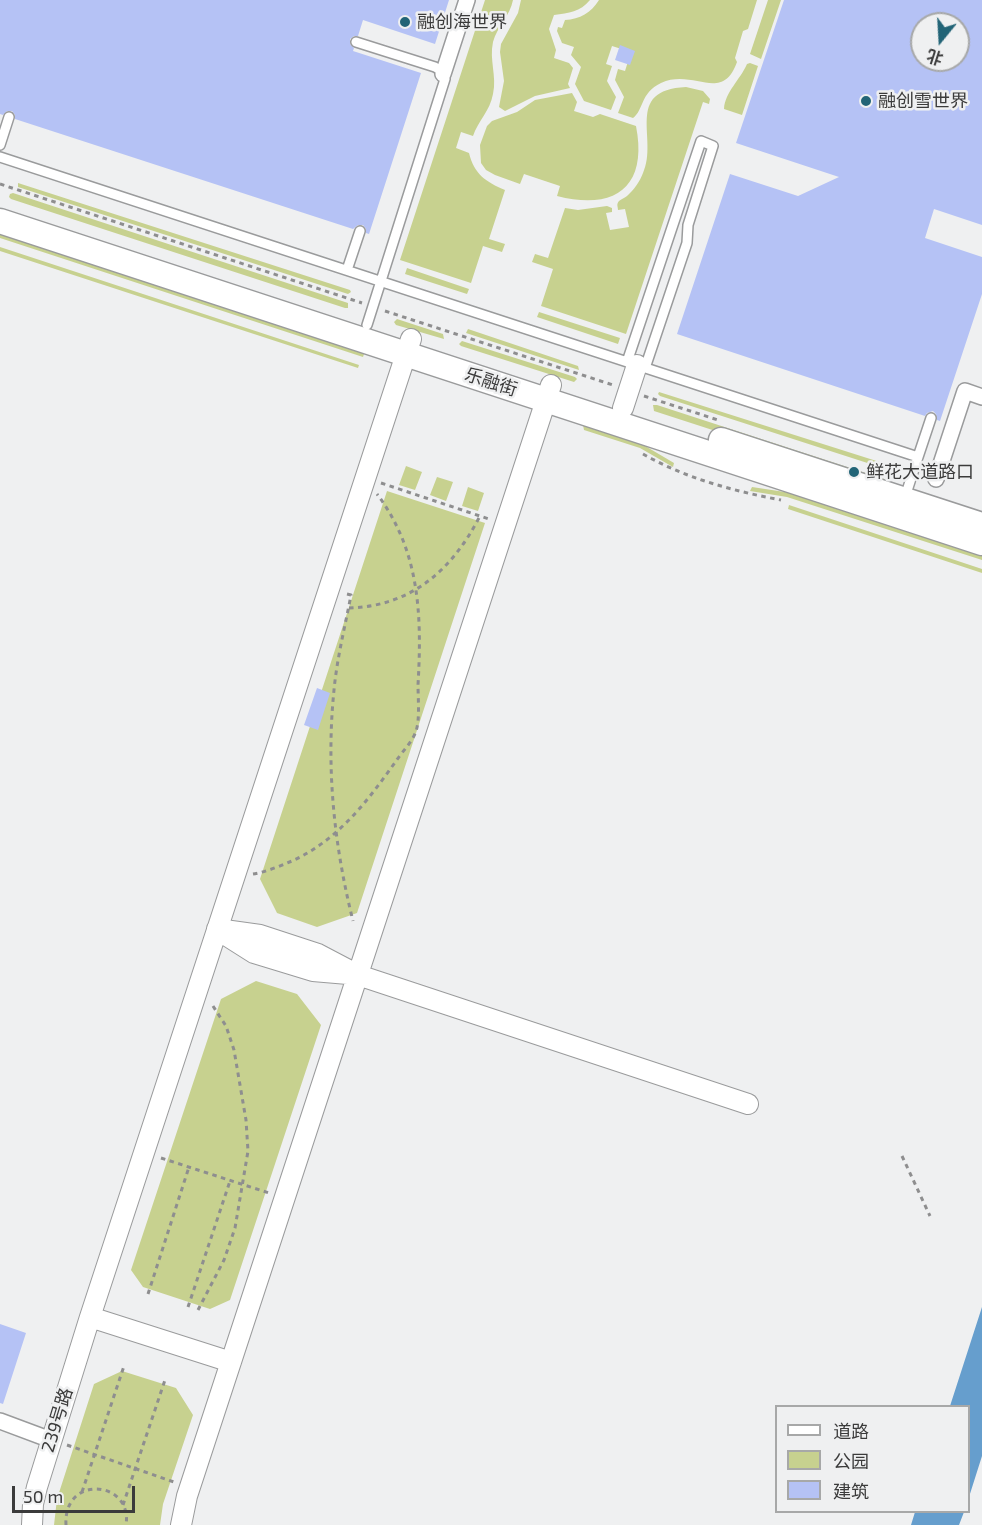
<!DOCTYPE html>
<meta charset="utf-8">
<style>
body{margin:0}
#map{position:relative;width:982px;height:1525px;overflow:hidden;background:#eff0f1;font-family:"Exo 2","Noto Sans SC",sans-serif}
canvas{display:block}
.legend{position:absolute;left:775px;top:1405px;width:195px;height:108px;box-sizing:border-box;background:#eff0f1;border:2px solid #a7a8a8;margin:0;padding:8px 10px;list-style:none;font-size:18px;color:#3b3b3b}
.legend li{display:flex;align-items:center;gap:12px;height:30px}
.legend b{width:30px;border:2px solid #a7a8a8}
.north{position:absolute;left:910px;top:12px;width:60px;height:60px;box-sizing:border-box;background:#eff0f1;border:2px solid #a7a8a8;border-radius:50%;rotate:198deg;font-size:16px;font-weight:700;line-height:24px;text-align:center;color:#3b3b3b}
.north::after{content:'';display:block;margin:auto;width:21px;height:27px;background:#226477;clip-path:polygon(50% 0,100% 100%,50% 72%,0 100%)}
.scale{position:absolute;left:12px;top:1486px;width:123px;height:27px;box-sizing:border-box;border:3px solid #3b3b3b;border-top:0;padding-left:8px;font-size:18px;line-height:21px;white-space:nowrap;color:#3b3b3b;-webkit-text-stroke:4px #eff0f1;paint-order:stroke}
</style>
<div id="map">
<canvas width="982" height="1525"></canvas>
<ul class="legend">
<li><b style="height:8px;background:#fff"></b>道路</li>
<li><b style="height:16px;background:#c7d18f"></b>公园</li>
<li><b style="height:16px;background:#b5c2f5"></b>建筑</li>
</ul>
<div class="north">北</div>
<div class="scale">50 m</div>
</div>
<script>
const c = document.querySelector('canvas').getContext('2d');
c.lineJoin = 'round';
function paint(path, color) { c.fillStyle = color; c.fill(path, 'evenodd'); }
function strokePath(path, color, width, dash) { c.strokeStyle = color; c.lineWidth = width; c.lineCap = dash ? 'butt' : 'round'; c.setLineDash(dash || []); c.stroke(path); }
function label(font, color, halo, rows, align = 'center') {
  c.font = font + ' "Exo 2","Noto Sans SC",sans-serif'; c.lineWidth = 5; c.setLineDash([]); c.textBaseline = 'middle'; c.strokeStyle = halo; c.fillStyle = color; for (const [text, x, y, turn = 0] of rows) {
    c.save(); c.translate(x, y); c.rotate((+turn || 0) * Math.PI / 180); c.textAlign = isNaN(turn) ? turn : align; if (halo) c.strokeText(text, 0, 0); c.fillText(text, 0, 0); c.restore();
  }
}
const green = new Path2D(`
 M 485,0 L 513,0 C 510,16 497,27 493,42 C 489,60 497,76 493,94 C 490,111 478,121 473,136 L 461,132 L 456,148 L 469,153 C 474,174 486,182 505,190 L 489,239 L 505,244 L 502,252 L 483,246 L 471,283 L 400,260 Z
 M 521,0 L 590,0 C 580,12 569,13 554,15 L 549,29 L 556,50 L 554,58 L 569,63 L 573,68 L 568,84 L 570,88 L 535,96 L 505,111 L 499,107 L 504,81 L 500,52 L 501,44 L 518,13 Z
 M 599,0 L 757,0 L 748,29 L 743,31 L 735,58 L 737,62 C 722,104 694,68 661,83 C 640,93 644,110 633,118 L 618,113 L 624,97 L 615,80 L 618,69 L 625,71 L 631,52 L 612,46 L 606,64 L 612,66 L 607,81 L 616,97 L 611,110 L 584,101 L 575,84 L 581,67 L 571,55 L 574,47 L 562,43 L 557,31 L 558,27 L 562,28 L 565,20 C 580,19 591,13 599,0 Z
 M 768,0 L 781,0 L 761,59 L 750,54 Z
 M 750,63 L 758,66 L 742,115 L 724,109 C 725,92 740,80 747,64 Z
 M 686,87 L 703,91 L 710,99 L 709,104 L 703,102 L 626,334 L 541,306 L 553,269 L 532,262 L 535,254 L 548,258 L 565,208 L 578,210 L 607,206 L 612,208 L 612,212 L 606,213 L 610,230 L 629,227 L 625,209 L 618,210 C 618,206 616,205 619,201 C 621,199 625,198 627,196 C 634,190 640,181 643,173 C 659,139 623,90 686,87 Z
 M 572,93 L 577,102 L 574,111 L 593,117 L 600,114 L 636,126 C 648,187 615,211 557,196 L 560,186 L 524,174 L 520,184 L 495,175 L 486,170 L 481,163 L 480,145 L 487,126 L 492,121 L 517,112 L 535,100 Z
 M 18,183 L 350,290 L 351,292 L 348,294 L 18,187 Z
 M 13,193 L 348,303 L 348,308 L 345,308 L 11,199 L 9,197 L 10,194 Z
 M 0,232 L 362,352 L 364,354 L 363,357 L 0,238 Z
 M 0,247 L 359,365 L 358,368 L 0,251 Z
 M 407,268 L 469,289 L 467,294 L 405,274 Z
 M 539,312 L 620,338 L 618,344 L 537,317 Z
 M 397,319 L 443,334 L 444,339 L 396,325 L 394,322 Z
 M 468,329 L 578,366 L 579,370 L 466,333 Z
 M 462,341 L 575,377 L 577,379 L 574,382 L 461,346 L 459,344 Z
 M 659,392 L 886,464 L 886,469 L 660,396 L 658,394 Z
 M 653,405 L 657,405 L 884,479 L 886,481 L 885,484 L 882,485 L 654,411 Z
 M 585,424 L 635,440 L 674,463 L 673,467 L 640,448 L 584,430 L 583,425 Z
 M 406,466 L 422,472 L 415,490 L 399,485 Z
 M 437,477 L 453,482 L 446,501 L 430,495 Z
 M 468,487 L 484,493 L 478,511 L 462,506 Z
 M 752,487 L 798,494 L 982,554 L 982,560 L 787,497 L 750,491 Z
 M 387,491 L 485,523 L 357,913 L 317,927 L 277,913 L 260,879 Z
 M 789,505 L 982,569 L 982,573 L 788,509 Z
 M 256,981 L 297,994 L 321,1025 L 230,1300 L 210,1309 L 143,1287 L 131,1270 L 221,999 Z
 M 122,1371 L 176,1388 L 193,1415 L 163,1504 L 160,1525 L 54,1525 L 57,1499 L 94,1384 Z`);
const water = new Path2D(`
 M 982,1307 L 982,1456 L 969,1497 L 968,1406 L 950,1406 Z
 M 915,1512 L 964,1512 L 959,1525 L 911,1525 Z`);
const building = new Path2D(`
 M 0,0 L 449,0 L 435,44 L 363,20 L 358,36 L 354,36 L 350,39 L 350,44 L 354,48 L 353,51 L 421,73 L 369,234 L 366,233 L 366,229 L 363,225 L 358,225 L 353,229 L 15,119 L 15,115 L 12,111 L 7,111 L 3,115 L 0,114 Z
 M 784,0 L 982,0 L 982,225 L 934,209 L 925,238 L 982,257 L 982,294 L 940,421 L 937,420 L 936,414 L 933,411 L 927,413 L 925,416 L 677,334 L 730,174 L 798,196 L 839,177 L 736,143 ZM 922,24 L 958,24 L 958,60 L 922,60 Z
 M 620,45 L 635,51 L 630,65 L 615,60 Z
 M 317,688 L 330,693 L 318,730 L 304,725 Z
 M 0,1324 L 26,1333 L 3,1404 L 0,1403 Z`);
const path = new Path2D(`
 M 0,184 L 362,303
 M 385,311 L 613,385
 M 644,396 L 718,420
 M 643,454 C 685,478 733,491 781,500
 M 381,483 L 489,519
 M 347,594 L 351,595 C 345,627 337,658 334,690 C 326,768 334,845 353,921
 M 349,608 C 412,606 452,570 480,516
 M 253,874 C 266,872 280,866 292,861 C 338,840 367,802 396,761 C 402,752 413,741 416,731 C 420,720 418,698 418,685 C 422,616 420,551 377,494
 M 902,1156 L 930,1216
 M 161,1158 L 269,1193
 M 148,1294 L 189,1167
 M 188,1307 L 230,1181
 M 198,1310 L 224,1260 L 235,1228 L 248,1151 L 246,1120 L 234,1050 L 226,1026 L 211,1003
 M 67,1445 L 174,1482
 M 82,1492 L 124,1366
 M 123,1505 L 165,1380
 M 66,1525 C 63,1474 133,1480 126,1525`);
const service = new Path2D(`
 M 356,42 L 435,67 L 440,70 L 445,79 L 367,325
 M 0,145 L 9,117
 M 0,157 L 918,457 L 904,500
 M 347,270 L 360,231
 M 627,362 L 701,141 L 713,146 L 688,225 L 687,243 L 645,368
 M 918,457 L 931,418`);
const pedestrian = new Path2D(`
 M 443,74 L 467,0
 M 936,479 L 965,391 L 982,397
 M 0,1421 L 51,1440`);
const minor = new Path2D(`
 M 623,408 L 637,365
 M 217,929 L 260,935 L 318,954 L 358,975 L 748,1104
 M 224,934 L 254,953 L 313,971 L 348,974
 M 90,1317 L 231,1362
 M 32,1525 L 33,1504 L 37,1487 L 90,1317 L 411,339
 M 181,1525 L 187,1496 L 551,385`);
const tertiary = new Path2D(`
 M 0,221 L 982,543
 M 721,440 L 982,525`);
const markers = [
 [405,22,6,"#226477"],
 [866,101,6,"#226477"],
 [854,472,6,"#226477"]
];
const poiNames = [
 ["融创海世界",417,22],
 ["融创雪世界",878,101],
 ["鲜花大道路口",866,472]
];
const streetNames = [
 ["乐融街",491,382,18],
 ["239号路",57,1420,-73]
];
paint(green, '#c7d18f');
paint(water, '#669ecd');
paint(building, '#b5c2f5');
strokePath(service, '#9a9b9c', 12);
strokePath(pedestrian, '#9a9b9c', 18);
strokePath(minor, '#9a9b9c', 22);
strokePath(tertiary, '#9a9b9c', 27);
strokePath(path, '#8e8e8f', 3, [4.5, 4.5]);
strokePath(service, '#fff', 9);
strokePath(pedestrian, '#fff', 15);
strokePath(minor, '#fff', 20);
strokePath(tertiary, '#fff', 24);
for (const [x, y, r, color] of markers) { const dot = new Path2D(); dot.arc(x, y, r, 0, 2 * Math.PI); c.fillStyle = color; c.fill(dot); strokePath(dot, '#eff0f1', 2); }
label('18px', '#3b3b3b', '#eff0f1', poiNames, 'left');
label('18px', '#3b3b3b', '#eff0f1', streetNames);
</script>
